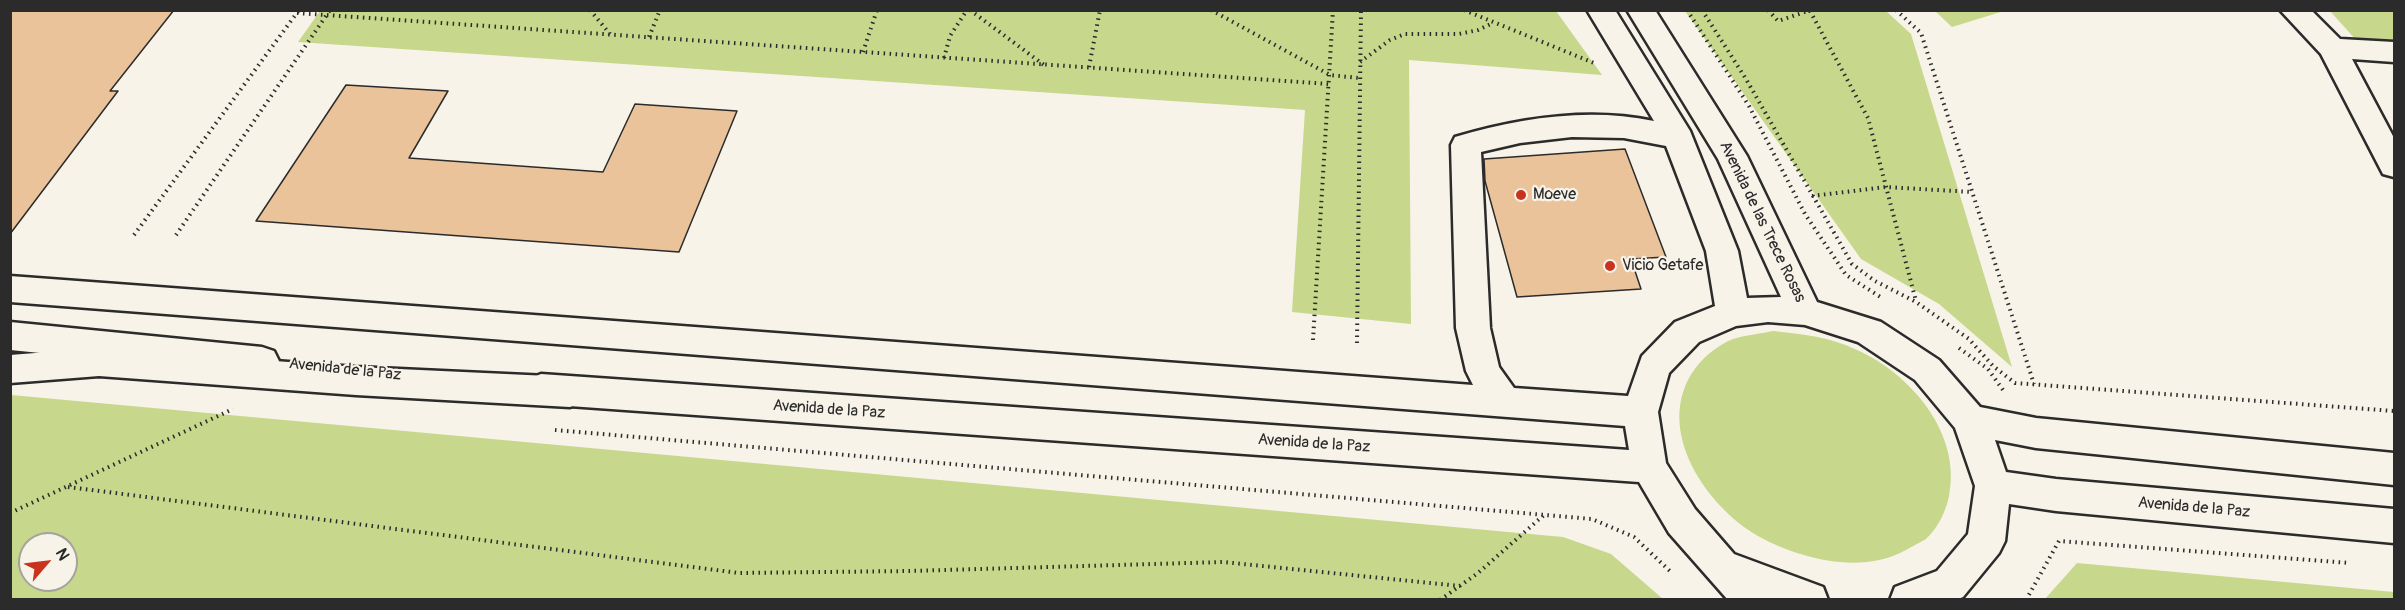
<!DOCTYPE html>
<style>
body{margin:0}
#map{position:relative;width:2405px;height:610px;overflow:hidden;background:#f7f3e8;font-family:Pangolin,sans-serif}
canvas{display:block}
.frame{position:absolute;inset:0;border:12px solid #2b2b2b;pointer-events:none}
.north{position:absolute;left:18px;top:532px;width:60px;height:60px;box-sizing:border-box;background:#f7f3e8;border:2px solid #a5a39c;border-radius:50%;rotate:62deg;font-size:16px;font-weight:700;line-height:24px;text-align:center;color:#2b2b2b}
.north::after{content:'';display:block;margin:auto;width:21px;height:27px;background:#c8321e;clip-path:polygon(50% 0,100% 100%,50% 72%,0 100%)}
</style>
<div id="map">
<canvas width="2405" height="610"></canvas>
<div class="frame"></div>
<div class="north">N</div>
</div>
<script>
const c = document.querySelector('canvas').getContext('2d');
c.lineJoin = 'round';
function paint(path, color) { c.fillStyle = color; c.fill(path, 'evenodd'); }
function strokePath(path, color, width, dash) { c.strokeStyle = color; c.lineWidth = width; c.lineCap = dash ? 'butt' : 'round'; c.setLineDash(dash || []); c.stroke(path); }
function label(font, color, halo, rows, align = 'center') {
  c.font = font + ' Pangolin,sans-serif'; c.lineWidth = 4.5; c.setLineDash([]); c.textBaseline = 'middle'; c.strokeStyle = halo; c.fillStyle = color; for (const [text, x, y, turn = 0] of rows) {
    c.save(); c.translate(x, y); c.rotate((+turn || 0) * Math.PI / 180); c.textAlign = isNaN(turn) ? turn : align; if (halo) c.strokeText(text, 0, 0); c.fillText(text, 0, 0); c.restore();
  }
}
const green = new Path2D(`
 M 320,11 L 1556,11 L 1602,75 L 1409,60 L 1411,324 L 1292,312 L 1305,110 L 298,42 Z
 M 1685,11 L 1886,11 L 1911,34 L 2012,367 L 1939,304 L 1861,259 Z
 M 1935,11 L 2004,11 L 1952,27 Z
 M 2330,11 L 2394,11 L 2394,43 L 2357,41 Z
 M 1773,331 C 1803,334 1830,337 1857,350 C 1911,374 1962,434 1949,496 C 1946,511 1938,528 1926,539 C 1920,543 1912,546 1906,550 C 1861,575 1800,559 1758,536 C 1706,506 1655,431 1692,373 C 1702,358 1716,346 1733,339 C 1745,335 1760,334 1773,331 Z
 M 11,395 L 1563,537 L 1611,554 L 1663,599 L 11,599 ZM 30,544 L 66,544 L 66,580 L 30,580 Z
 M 2077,563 L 2394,592 L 2394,599 L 2045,599 Z`);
const building = new Path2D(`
 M 10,10 L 174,10 L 110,91 L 118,91 L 10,234 Z
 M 346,85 L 448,91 L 409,158 L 603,172 L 635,104 L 737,111 L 679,252 L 256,221 Z
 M 1625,149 L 1666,257 L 1631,259 L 1641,289 L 1517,297 L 1485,181 L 1484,159 Z`);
const path = new Path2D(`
 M 590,10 L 610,34
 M 970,10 L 1044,65
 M 1211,10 L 1330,75 L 1359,78
 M 1464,10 L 1594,63
 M 1687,10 L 1749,106 L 1805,214 L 1846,275 L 1882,298
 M 1702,10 L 1746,79 L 1852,264 L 1875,281 L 1916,302 L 1969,339 L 1993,366 L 2015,383 L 2394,411
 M 1768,10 L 1778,21 L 1811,10
 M 1896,10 L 1921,33 L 2034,384
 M 1810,11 L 1868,118 L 1916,301
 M 297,13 L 1329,84
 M 649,37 L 660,10
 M 863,52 L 877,10
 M 944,58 L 950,36 L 967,10
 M 1360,62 L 1390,40 L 1405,34 L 1459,34 L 1478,30 L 1493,23
 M 1089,67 L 1100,10
 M 1812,196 L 1886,187 L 1972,192
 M 134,235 L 299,10
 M 176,235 L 330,10
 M 1313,340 L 1333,10
 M 1357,343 L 1361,10
 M 1959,348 L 1988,369 L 2003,390
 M 555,430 L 1592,519 L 1634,537 L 1672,573
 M 68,487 L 739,573 L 910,571 L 1223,562 L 1460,586
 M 10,513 L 233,409
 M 1440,600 L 1478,573 L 1544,515
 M 2026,600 L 2059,541 L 2350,563`);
const minor = new Path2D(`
 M 1587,10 L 1615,10 L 1690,131 L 1738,251 L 1747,298 L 1781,297 L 1718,159 L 1627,10 L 1655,10 L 1747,156 L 1817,302 L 1881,322 L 1939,360 L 1980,407 L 2036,418 L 2394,453 L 2394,485 L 2036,448 L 1995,440 L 2006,472 L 2056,479 L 2394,509 L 2394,543 L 2056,511 L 2009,504 L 2005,541 L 1999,553 L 1963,597 L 1956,600 L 1890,600 L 1895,587 L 1937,571 L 1968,534 L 1975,486 L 1955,428 L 1915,380 L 1858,342 L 1805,325 L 1768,322 L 1736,326 L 1699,342 L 1669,373 L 1658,412 L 1666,463 L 1695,509 L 1734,554 L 1823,587 L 1828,600 L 1728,600 L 1669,533 L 1639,482 L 541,404 L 529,399 L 524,389 L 529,379 L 541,374 L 1629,450 L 1625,426 L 10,302 L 10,276 L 1473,385 L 1466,371 L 1456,328 L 1451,145 L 1455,137 C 1519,118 1588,107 1654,121 ZM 1572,137 L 1624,138 L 1666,146 L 1706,251 L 1715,306 L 1675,322 L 1642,356 L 1628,396 L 1514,388 L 1499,367 L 1490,328 L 1481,152 L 1520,143 Z
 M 2280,10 L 2311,10 L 2340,39 L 2394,42 L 2394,62 L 2352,59 L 2394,138 L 2394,177 L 2383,174 L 2321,54 Z
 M 10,322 L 262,347 L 274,351 L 279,361 L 274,371 L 262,375 L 10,350 Z`);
const highway = new Path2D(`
 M 99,348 L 356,367 L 570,377 L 582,382 L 587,392 L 582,402 L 570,407 L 356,395 L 99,376 L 10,383 L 10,355 Z`);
const markers = [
 [1521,195,6,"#c8321e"],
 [1610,266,6,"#c8321e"]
];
const poiNames = [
 ["Moeve",1533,195],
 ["Vicio Getafe",1622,266]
];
const streetNames = [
 ["Avenida de las Trece Rosas",1762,222,64],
 ["Avenida de la Paz",345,370,6],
 ["Avenida de la Paz",829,410,4],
 ["Avenida de la Paz",1314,444,4],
 ["Avenida de la Paz",2194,508,5]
];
paint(green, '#c7d78b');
paint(building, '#ebc39b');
strokePath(building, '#2b2b2b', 1.5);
strokePath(minor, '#2b2b2b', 5);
strokePath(highway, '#2b2b2b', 5);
strokePath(path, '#2b2b2b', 4, [1.5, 4.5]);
paint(minor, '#f7f3e8');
paint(highway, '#f7f3e8');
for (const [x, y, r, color] of markers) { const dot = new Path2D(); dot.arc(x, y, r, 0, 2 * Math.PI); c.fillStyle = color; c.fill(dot); strokePath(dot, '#f7f3e8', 2); }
label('16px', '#2b2b2b', '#f7f3e8', poiNames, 'left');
label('16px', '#2b2b2b', '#f7f3e8', streetNames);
</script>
